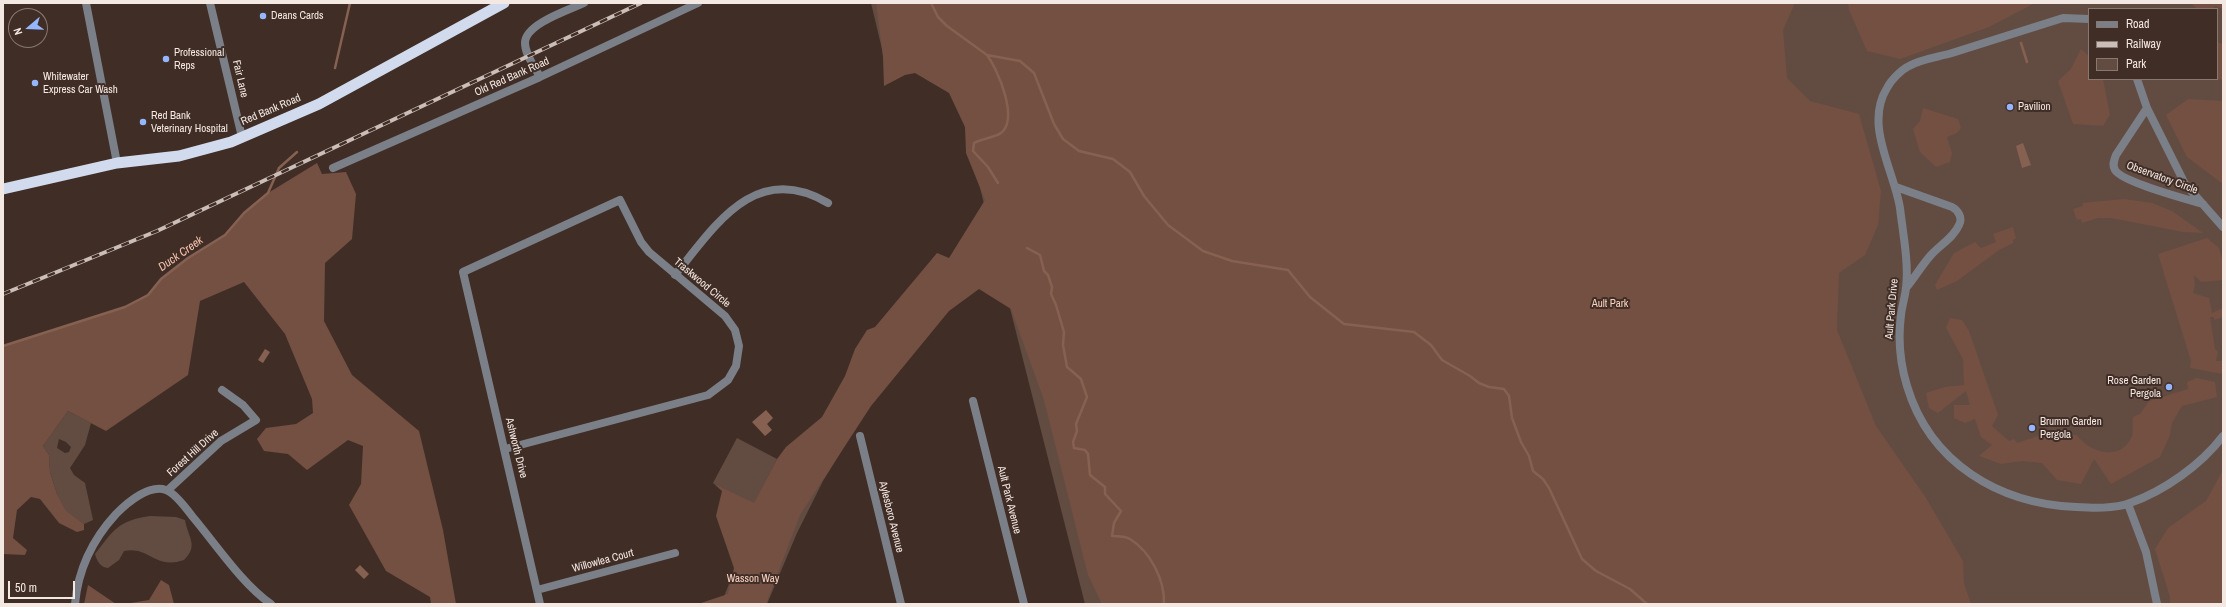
<!DOCTYPE html>
<style>
body{margin:0}
#map{position:relative;width:2226px;height:607px;overflow:hidden;background:#402e26;font-family:"Archivo Narrow",sans-serif}
canvas{display:block}
.frame{position:absolute;inset:0;border:4px solid #f4e8e3;pointer-events:none}
.legend{position:absolute;left:2088px;top:8px;width:130px;height:72px;box-sizing:border-box;background:#402e26;border:1px solid #887872;margin:0;padding:5px 7px;list-style:none;font-size:12px;color:#f4e8e3}
.legend li{display:flex;align-items:center;gap:8px;height:20px}
.legend b{width:20px;border:1px solid #887872}
.north{position:absolute;left:8px;top:8px;width:40px;height:40px;box-sizing:border-box;background:#402e26;border:1px solid #887872;border-radius:50%;rotate:251deg;font-size:11px;font-weight:700;line-height:16px;text-align:center;color:#f4e8e3}
.north::after{content:'';display:block;margin:auto;width:14px;height:18px;background:#95b6fd;clip-path:polygon(50% 0,100% 100%,50% 72%,0 100%)}
.scale{position:absolute;left:8px;top:581px;width:67px;height:18px;box-sizing:border-box;border:2px solid #f4e8e3;border-top:0;padding-left:5px;font-size:12px;line-height:14px;white-space:nowrap;color:#f4e8e3;-webkit-text-stroke:3px #402e26;paint-order:stroke}
</style>
<div id="map">
<canvas width="2226" height="607"></canvas>
<div class="frame"></div>
<ul class="legend">
<li><b style="height:5px;background:#7b7f88"></b>Road</li>
<li><b style="height:5px;background:#cbbdb8"></b>Railway</li>
<li><b style="height:11px;background:#624c42"></b>Park</li>
</ul>
<div class="north">N</div>
<div class="scale">50 m</div>
</div>
<script>
const c = document.querySelector('canvas').getContext('2d');
c.lineJoin = 'round';
function paint(path, color) { c.fillStyle = color; c.fill(path, 'evenodd'); }
function strokePath(path, color, width, dash) { c.strokeStyle = color; c.lineWidth = width; c.lineCap = dash ? 'butt' : 'round'; c.setLineDash(dash || []); c.stroke(path); }
function label(font, color, halo, rows, align = 'center') {
  c.font = font + ' "Archivo Narrow",sans-serif'; c.lineWidth = 4; c.setLineDash([]); c.textBaseline = 'middle'; c.strokeStyle = halo; c.fillStyle = color; for (const [text, x, y, turn = 0] of rows) {
    c.save(); c.translate(x, y); c.rotate((+turn || 0) * Math.PI / 180); c.textAlign = isNaN(turn) ? turn : align; if (halo) c.strokeText(text, 0, 0); c.fillText(text, 0, 0); c.restore();
  }
}
const green = new Path2D(`
 M 871,3 L 2223,3 L 2223,604 L 1085,604 L 997,257 L 898,360 L 823,481 L 797,533 L 767,604 L 721,604 L 743,549 L 831,403 L 988,220 L 948,59 L 888,74 ZM 2089,9 L 2217,9 L 2217,79 L 2089,79 Z
 M 68,411 L 91,423 L 85,445 L 70,468 L 74,475 L 85,483 L 93,520 L 84,524 L 66,512 L 57,494 L 50,472 L 49,455 L 43,446 ZM 59,439 L 66,442 L 71,447 L 69,452 L 65,453 L 57,448 Z
 M 737,438 L 777,459 L 754,504 L 713,483 Z
 M 150,516 L 176,517 L 185,520 C 188,538 199,545 184,560 C 154,570 150,546 124,551 L 119,560 L 108,568 C 100,567 97,561 95,554 C 114,530 117,521 150,516 Z`);
const forest = new Path2D(`
 M 876,3 L 1795,3 L 1783,30 L 1787,78 L 1810,101 L 1859,114 L 1881,191 L 1878,225 L 1865,255 L 1839,273 L 1837,330 L 1876,426 L 1926,498 L 1963,561 L 1964,583 L 1971,604 L 1102,604 L 1088,575 L 1044,400 L 1011,309 L 979,289 L 949,311 L 871,406 L 800,515 L 766,604 L 698,604 L 728,594 L 734,568 L 716,516 L 722,491 L 713,483 L 754,503 L 777,459 L 786,447 L 822,417 L 845,376 L 855,349 L 867,330 L 875,327 L 937,253 L 949,258 L 985,200 L 966,153 L 965,127 L 949,93 L 915,73 L 905,75 L 884,86 L 883,57 Z
 M 1848,3 L 2035,3 L 1989,27 L 1900,59 L 1867,51 L 1849,10 Z
 M 2191,3 L 2223,3 L 2223,9 L 2215,6 L 2212,9 L 2197,9 Z
 M 2217,42 L 2223,44 L 2223,80 L 2217,79 Z
 M 2081,49 L 2089,56 L 2089,79 L 2103,79 L 2110,115 L 2103,126 L 2073,124 L 2058,81 L 2071,69 Z
 M 2223,85 L 2223,184 L 2187,157 L 2166,115 L 2188,99 L 2222,101 Z
 M 1923,108 L 1958,119 L 1961,128 L 1957,133 L 1947,137 L 1952,153 L 1950,162 L 1936,167 L 1920,152 L 1913,129 L 1920,121 Z
 M 317,163 L 322,174 L 346,172 L 356,194 L 352,239 L 325,263 L 324,321 L 352,375 L 419,431 L 443,530 L 456,604 L 431,604 L 430,597 L 386,571 L 349,505 L 361,484 L 363,446 L 348,440 L 307,470 L 288,454 L 264,451 L 257,439 L 266,428 L 296,424 L 313,413 L 312,399 L 285,334 L 244,282 L 200,301 L 188,375 L 106,431 L 68,411 L 43,446 L 49,455 L 50,472 L 57,494 L 66,511 L 84,524 L 84,530 L 77,532 L 59,523 L 40,499 L 31,497 L 17,510 L 13,538 L 27,550 L 25,555 L 3,554 L 3,346 L 125,307 L 148,295 L 161,279 L 188,258 L 225,235 L 244,213 L 268,193 Z
 M 2124,199 L 2152,203 L 2172,211 L 2203,233 L 2183,232 L 2111,218 L 2098,218 L 2082,223 L 2081,219 L 2077,220 L 2073,209 L 2083,206 L 2082,203 Z
 M 2013,227 L 2016,238 L 2013,240 L 2013,243 L 1999,250 L 1957,281 L 1937,290 L 1935,285 L 1954,253 L 1975,242 L 1981,248 L 1996,242 L 1993,234 Z
 M 2207,238 L 2219,248 L 2223,262 L 2223,280 L 2201,282 L 2194,275 L 2195,285 L 2193,293 L 2209,298 L 2212,313 L 2223,308 L 2223,317 L 2214,320 L 2214,317 L 2210,317 L 2215,349 L 2218,352 L 2216,361 L 2223,361 L 2223,374 L 2190,368 L 2191,361 L 2158,254 Z
 M 1950,318 L 1962,320 L 1969,331 L 1998,415 L 1992,426 L 2009,441 L 2014,439 L 2017,443 L 2056,430 L 2067,435 L 2077,435 C 2088,452 2120,462 2131,438 C 2134,433 2132,423 2133,417 L 2140,414 L 2149,401 L 2188,389 L 2187,382 L 2197,378 L 2215,382 L 2217,397 L 2182,406 L 2172,423 L 2170,435 L 2160,457 L 2111,484 L 2094,459 L 2081,484 L 2057,480 L 2042,463 L 2022,461 L 2001,464 L 1979,456 L 1992,445 L 1981,437 L 1975,419 L 1965,423 L 1954,418 L 1954,405 L 1970,405 L 1966,391 L 1938,413 L 1929,408 L 1926,393 L 1945,387 L 1964,385 L 1963,359 L 1946,328 Z
 M 2223,470 L 2223,604 L 2170,604 L 2170,597 L 2155,549 L 2168,528 L 2206,501 Z
 M 161,580 L 169,585 L 174,604 L 125,604 L 149,600 Z
 M 88,585 L 116,604 L 84,604 Z`);
const water = new Path2D(`
 M 2023,143 L 2031,165 L 2022,168 L 2016,146 Z
 M 265,349 L 270,352 L 263,363 L 258,360 Z
 M 766,410 L 773,418 L 767,424 L 772,430 L 765,436 L 752,422 Z
 M 360,565 L 369,574 L 364,579 L 355,570 Z`);
const stream = new Path2D(`
 M 931,3 L 938,17 L 947,26 L 987,55 L 1020,61 L 1034,73 L 1054,124 L 1063,139 L 1079,151 L 1113,159 L 1130,172 L 1144,196 L 1168,225 L 1203,251 L 1232,261 L 1288,270 L 1310,297 L 1344,324 L 1414,332 L 1431,345 L 1442,360 L 1470,376 L 1479,383 L 1489,387 L 1504,389 L 1509,396 L 1512,418 L 1521,442 L 1529,456 L 1533,471 L 1543,479 L 1549,488 L 1582,559 L 1596,571 L 1630,589 L 1647,604
 M 2021,43 L 2027,62
 M 987,55 C 998,70 1019,119 1001,133 C 996,137 981,139 974,143 L 973,151 L 988,167 L 998,183
 M 335,68 L 350,3
 M 1027,248 L 1040,255 L 1044,271 L 1048,275 L 1052,287 L 1051,294 L 1056,305 L 1064,332 L 1063,345 L 1067,367 L 1081,379 L 1087,397 L 1076,424 L 1077,431 L 1073,442 L 1074,448 L 1085,450 L 1088,454 L 1090,475 L 1105,487 L 1105,494 L 1121,511 L 1114,523 L 1112,536 C 1117,536 1125,536 1130,539 C 1151,552 1165,581 1164,604
 M 3,346 L 125,307 L 148,295 L 161,279 L 188,258 L 225,235 L 244,213 L 268,193 L 279,168 L 297,152`);
const minor = new Path2D(`
 M 86,3 L 117,163
 M 210,3 L 242,137
 M 2089,19 L 2063,18 C 2026,30 1989,41 1952,53 C 1938,57 1921,59 1909,66 C 1901,70 1891,80 1887,88 C 1864,125 1894,170 1900,208 C 1903,234 1909,263 1906,288 C 1905,297 1902,306 1901,315 C 1898,338 1900,363 1907,386 C 1930,463 1999,504 2076,507 C 2093,508 2114,509 2130,503 C 2164,491 2201,465 2223,436
 M 540,77 C 535,67 525,55 525,43 C 525,24 569,10 584,3
 M 2137,79 L 2147,108 L 2185,184 L 2223,227
 M 2147,108 L 2116,155 C 2114,160 2112,165 2115,170 C 2122,182 2186,199 2203,204
 M 333,168 L 540,77 L 698,3
 M 1896,187 L 1952,207 C 1958,210 1963,218 1959,225 C 1954,237 1940,245 1931,255 C 1922,265 1915,277 1906,288
 M 675,275 C 715,226 755,160 828,203
 M 973,401 L 1024,604
 M 860,436 L 901,604
 M 505,449 L 708,395 L 728,380 L 736,366 L 739,346 L 735,330 L 725,316 L 649,252 L 641,242 L 620,200 L 463,272 L 540,604
 M 168,490 L 221,441 L 256,420 L 243,405 L 222,390
 M 537,590 L 675,553
 M 75,604 C 78,570 93,539 116,514 C 127,503 149,484 166,490 C 175,493 186,508 192,516 C 215,543 242,584 271,604`);
const tertiary = new Path2D(`
 M 2128,504 L 2146,552 L 2157,604`);
const trunk = new Path2D(`
 M 3,189 L 117,163 L 179,156 L 231,142 L 319,104 L 504,3`);
const rail = new Path2D(`
 M 3,294 L 157,231 L 641,3`);
const markers = [
 [263,16,4,"#95b6fd"],
 [166,59,4,"#95b6fd"],
 [35,83,4,"#95b6fd"],
 [2010,107,4,"#95b6fd"],
 [143,122,4,"#95b6fd"],
 [2169,387,4,"#95b6fd"],
 [2032,428,4,"#95b6fd"]
];
const poiNames = [
 ["Deans Cards",271,16],
 ["Professional",174,53],
 ["Reps",174,66],
 ["Whitewater",43,77],
 ["Express Car Wash",43,90],
 ["Pavilion",2018,107],
 ["Red Bank",151,116],
 ["Veterinary Hospital",151,129],
 ["Rose Garden",2161,381,"right"],
 ["Pergola",2161,394,"right"],
 ["Brumm Garden",2040,422],
 ["Pergola",2040,435]
];
const streetNames = [
 ["Old Red Bank Road",512,77,-24],
 ["Fair Lane",240,79,77],
 ["Red Bank Road",271,110,-23],
 ["Observatory Circle",2162,178,20],
 ["Traskwood Circle",702,283,40],
 ["Ault Park Drive",1892,309,-85],
 ["Ashworth Drive",516,448,76],
 ["Forest Hill Drive",193,453,-42],
 ["Ault Park Avenue",1009,500,76],
 ["Aylesboro Avenue",891,517,76],
 ["Willowlea Court",603,561,-15]
];
const parkNames = [
 ["Ault Park",1610,304],
 ["Wasson Way",753,579]
];
const waterNames = [
 ["Duck Creek",181,254,-35]
];
paint(green, '#624c42');
paint(forest, '#735042');
paint(water, '#866152');
strokePath(stream, '#866152', 2.5);
strokePath(minor, '#7b7f88', 8);
strokePath(tertiary, '#7b7f88', 8);
strokePath(trunk, '#d2dbee', 11);
strokePath(rail, '#cbbdb8', 4);
strokePath(rail, '#402e26', 2.5, [8]);
for (const [x, y, r, color] of markers) { const dot = new Path2D(); dot.arc(x, y, r, 0, 2 * Math.PI); c.fillStyle = color; c.fill(dot); strokePath(dot, '#402e26', 1.5); }
label('11px', '#f4e8e3', '#402e26', poiNames, 'left');
label('11px', '#f4e8e3', '#402e26', streetNames);
label('11px', '#f9d1c1', '#402e26', parkNames);
label('italic 12px', '#f7c3ae', '#402e26', waterNames);
</script>
